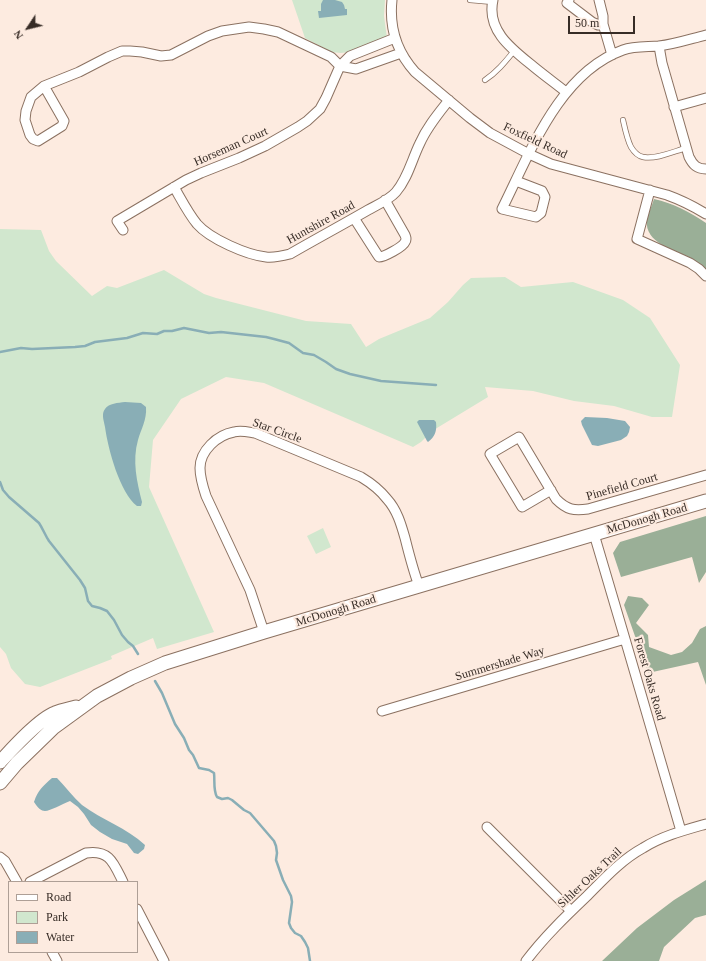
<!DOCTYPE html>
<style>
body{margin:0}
#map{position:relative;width:706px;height:961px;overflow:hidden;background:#fdebe0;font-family:Georgia,serif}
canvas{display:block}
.legend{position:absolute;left:8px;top:881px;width:130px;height:72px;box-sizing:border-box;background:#fdebe0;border:1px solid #ae9f96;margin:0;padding:5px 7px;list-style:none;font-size:12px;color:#372c26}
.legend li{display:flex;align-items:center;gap:8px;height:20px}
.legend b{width:20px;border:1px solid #ae9f96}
.north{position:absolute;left:8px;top:8px;width:40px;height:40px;-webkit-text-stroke:3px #fdebe0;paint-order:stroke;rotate:235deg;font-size:11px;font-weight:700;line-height:16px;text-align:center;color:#372c26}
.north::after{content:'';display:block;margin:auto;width:14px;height:18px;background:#372c26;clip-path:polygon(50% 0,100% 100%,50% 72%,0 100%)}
.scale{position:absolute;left:568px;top:16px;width:67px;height:18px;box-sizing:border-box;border:2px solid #372c26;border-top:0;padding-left:5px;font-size:12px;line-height:14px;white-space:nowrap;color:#372c26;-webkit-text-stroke:3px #fdebe0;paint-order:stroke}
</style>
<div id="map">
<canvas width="706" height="961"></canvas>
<ul class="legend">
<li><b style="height:5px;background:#fff"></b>Road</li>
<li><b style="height:11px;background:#d1e7ce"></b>Park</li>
<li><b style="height:11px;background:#89aeb6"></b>Water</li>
</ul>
<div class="north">N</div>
<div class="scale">50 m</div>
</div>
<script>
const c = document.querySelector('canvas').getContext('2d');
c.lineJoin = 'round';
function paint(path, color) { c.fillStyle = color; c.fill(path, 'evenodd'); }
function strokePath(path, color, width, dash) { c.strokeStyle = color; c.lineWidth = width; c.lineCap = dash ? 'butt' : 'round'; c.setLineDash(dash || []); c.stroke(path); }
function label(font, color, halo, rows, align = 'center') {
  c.font = font + ' Georgia,serif'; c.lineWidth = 4; c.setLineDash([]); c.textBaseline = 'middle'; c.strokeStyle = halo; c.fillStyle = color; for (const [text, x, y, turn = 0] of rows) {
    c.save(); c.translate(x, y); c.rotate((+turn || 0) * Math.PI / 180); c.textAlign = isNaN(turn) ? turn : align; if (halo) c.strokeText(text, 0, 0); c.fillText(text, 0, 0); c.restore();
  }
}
const green = new Path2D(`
 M 292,0 L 385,0 L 384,16 L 387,38 L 350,52 L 341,53 L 331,52 L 305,38 Z
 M 0,229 L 41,230 L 49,251 L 56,261 L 92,296 L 107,286 L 117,288 L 164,270 L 204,294 L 216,298 L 306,321 L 351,324 L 366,347 L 379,339 L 430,318 L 448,302 L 463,285 L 471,278 L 505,277 L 521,287 L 573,282 L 623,300 L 650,318 L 680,365 L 672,417 L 652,417 L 614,406 L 574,401 L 533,391 L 485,387 L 488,397 L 432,431 L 421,442 L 413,447 L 264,383 L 226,377 L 181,399 L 153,440 L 149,487 L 214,632 L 157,649 L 153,638 L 111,656 L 112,659 L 40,687 L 25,684 L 11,668 L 6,654 L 0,647 Z
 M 323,528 L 331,547 L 316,554 L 307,536 Z`);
const forest = new Path2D(`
 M 654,199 C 673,203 690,212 706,223 L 706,270 C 702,265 696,261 691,258 C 675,250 644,243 647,220 C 648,213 652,206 654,199 Z
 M 706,516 L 706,572 L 699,583 L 692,557 L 621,577 L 613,553 L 620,542 Z
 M 628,596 L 642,598 L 649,605 L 636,623 L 648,635 L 649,647 L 671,655 L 682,652 L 692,643 L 700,629 L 706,626 L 706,685 L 698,662 L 648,673 L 624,605 Z
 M 706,880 L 706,915 L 695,918 L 664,947 L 659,961 L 602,961 L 637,928 L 674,900 Z`);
const water = new Path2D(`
 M 323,0 L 335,0 L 342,2 L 344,5 L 345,9 L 347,9 L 347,15 L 319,18 L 318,11 L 321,11 L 321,4 Z
 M 125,402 L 141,403 L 146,407 C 147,420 141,429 138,440 C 132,461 137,482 142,502 L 141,506 L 137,506 C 120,493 108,449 105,427 C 104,421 101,414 105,409 C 109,403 118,403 125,402 Z
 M 585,417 L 607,418 L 625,421 L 630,427 L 629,432 L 627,436 L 621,440 L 598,446 L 592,445 L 582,425 L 581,421 Z
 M 419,420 L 434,420 L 436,422 C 437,431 435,437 428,442 L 427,441 L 417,422 Z
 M 52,778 L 57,778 C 66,787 73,797 82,805 C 102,820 127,828 145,845 L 144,849 L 138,854 L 134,853 L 127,844 L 112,839 L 100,832 L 91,825 L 84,814 L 78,807 L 70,801 C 65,803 61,805 57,807 C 45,812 42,814 34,802 C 38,790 43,786 52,778 Z`);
const stream = new Path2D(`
 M 0,352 L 21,348 L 32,349 L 75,347 L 85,346 L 95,342 L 127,338 L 143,333 L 157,334 L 164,331 L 172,331 L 184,328 L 209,333 L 221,332 L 266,337 L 274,339 L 289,343 L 303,353 L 314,355 L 326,362 L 336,369 L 350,374 L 381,381 L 436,385
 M 0,482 L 3,490 L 9,497 L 39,523 C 43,529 45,535 49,541 L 80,580 L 85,588 L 88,601 L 92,606 L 100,608 L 107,611 L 114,620 L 122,635 L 128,642 L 133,646 L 138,654
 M 155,681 L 162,693 L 175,724 L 184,738 L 189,750 L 193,755 L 199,768 L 209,770 L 214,773 C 215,781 213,790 217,797 L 222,799 L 228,798 L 232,800 L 244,810 L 250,813 L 274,841 L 276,846 L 277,853 L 276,860 L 283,880 L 291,896 L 292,902 L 289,923 L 291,928 L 295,933 L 301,936 L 305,942 L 308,948 L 310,961`);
const service = new Path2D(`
 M 470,0 L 493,2
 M 485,80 C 497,72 505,62 514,51
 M 623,120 C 625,129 627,139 631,147 C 634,152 638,156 643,157 C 655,160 675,151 686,148`);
const minor = new Path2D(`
 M 392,0 C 389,28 396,51 415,72 L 470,118 L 490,133 L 529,154 L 551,164 L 667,195 C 681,200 693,206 706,214
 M 493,0 C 486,31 513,50 534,67 C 545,76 556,84 566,92
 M 569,0 L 567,3 L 592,22 L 598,25 L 603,24
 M 599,0 L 603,16 L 603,24 L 612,55
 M 659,46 L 662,63 L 689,157 C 693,165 697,169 706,169
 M 44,86 L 64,121 L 62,126 L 38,141 L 33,139 L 30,135 L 25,120 L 26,111 L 31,97 L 44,86 L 79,72 L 108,57 L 122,51 L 130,51 L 142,52 L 161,56 L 171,55 L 208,36 L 222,31 L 249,27 L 264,29 L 278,32 L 331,57 L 340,66 L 356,69 L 401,53
 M 674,107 L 706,98
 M 516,181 L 542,191 L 545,197 L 541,213 L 536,217 L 502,209 C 530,153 559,73 623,50 C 634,46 646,47 659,46 C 675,44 690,39 706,35
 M 174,187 C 181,199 188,213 197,224 C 210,239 247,255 266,257 C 274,258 282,256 290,254 C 316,239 342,225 368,210 C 377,205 389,200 396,192 C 408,178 412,159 420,143 C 427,127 438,114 449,100
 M 650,190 L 637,239 L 690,263 L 699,269 L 706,276
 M 354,218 L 377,254 L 379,257 C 384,257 403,247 405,242 C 407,239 406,238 405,235 L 385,200
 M 123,230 L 117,221 L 186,180 L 201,173 L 239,158 L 265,146 L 298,127 L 307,121 L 320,109 L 326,98 L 340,66 L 350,56 L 395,38
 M 551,490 L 522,507 L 490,454 L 519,437 L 556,499 C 567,510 574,511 588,509 L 706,475
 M 594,534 L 625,639 L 681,831
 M 264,632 L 250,590 L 206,496 C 203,487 200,478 200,468 C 200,451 217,435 234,432 C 241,430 248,432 255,433 L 361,477 C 371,483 380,490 387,499 C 397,510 401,524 405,538 C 409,554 413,570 419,586
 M 382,711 L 625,639
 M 487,827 L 571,911
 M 0,857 L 5,861 L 17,882
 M 30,882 L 86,853 C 110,849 114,864 123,882
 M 137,909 L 164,961
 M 52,952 L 57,961
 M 526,961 C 544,937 566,916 587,896 C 604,879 621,860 643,848 C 662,836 685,830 706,824`);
const secondary = new Path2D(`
 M 0,762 C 12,749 39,719 55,713 C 62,710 69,709 76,707
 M 0,783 L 17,763 L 53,728 L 97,696 L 131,678 L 165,663 L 264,632 L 419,586 L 706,501`);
const streetNames = [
 ["Foxfield Road",535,141,25],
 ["Horseman Court",231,147,-24],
 ["Huntshire Road",321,223,-29],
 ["Star Circle",277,431,20],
 ["Pinefield Court",622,487,-16],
 ["McDonogh Road",647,519,-16],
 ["McDonogh Road",336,611,-17],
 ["Summershade Way",500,664,-17],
 ["Forest Oaks Road",649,679,74],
 ["Sihler Oaks Trail",590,878,-43]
];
paint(green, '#d1e7ce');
paint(forest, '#9aaf97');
paint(water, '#89aeb6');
strokePath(stream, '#89aeb6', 2.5);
strokePath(service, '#8b7161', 6);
strokePath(minor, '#8b7161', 11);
strokePath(secondary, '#8b7161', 15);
strokePath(service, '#fff', 4.5);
strokePath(minor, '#fff', 9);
strokePath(secondary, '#fff', 13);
label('12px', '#372c26', '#fdebe0', streetNames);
</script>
